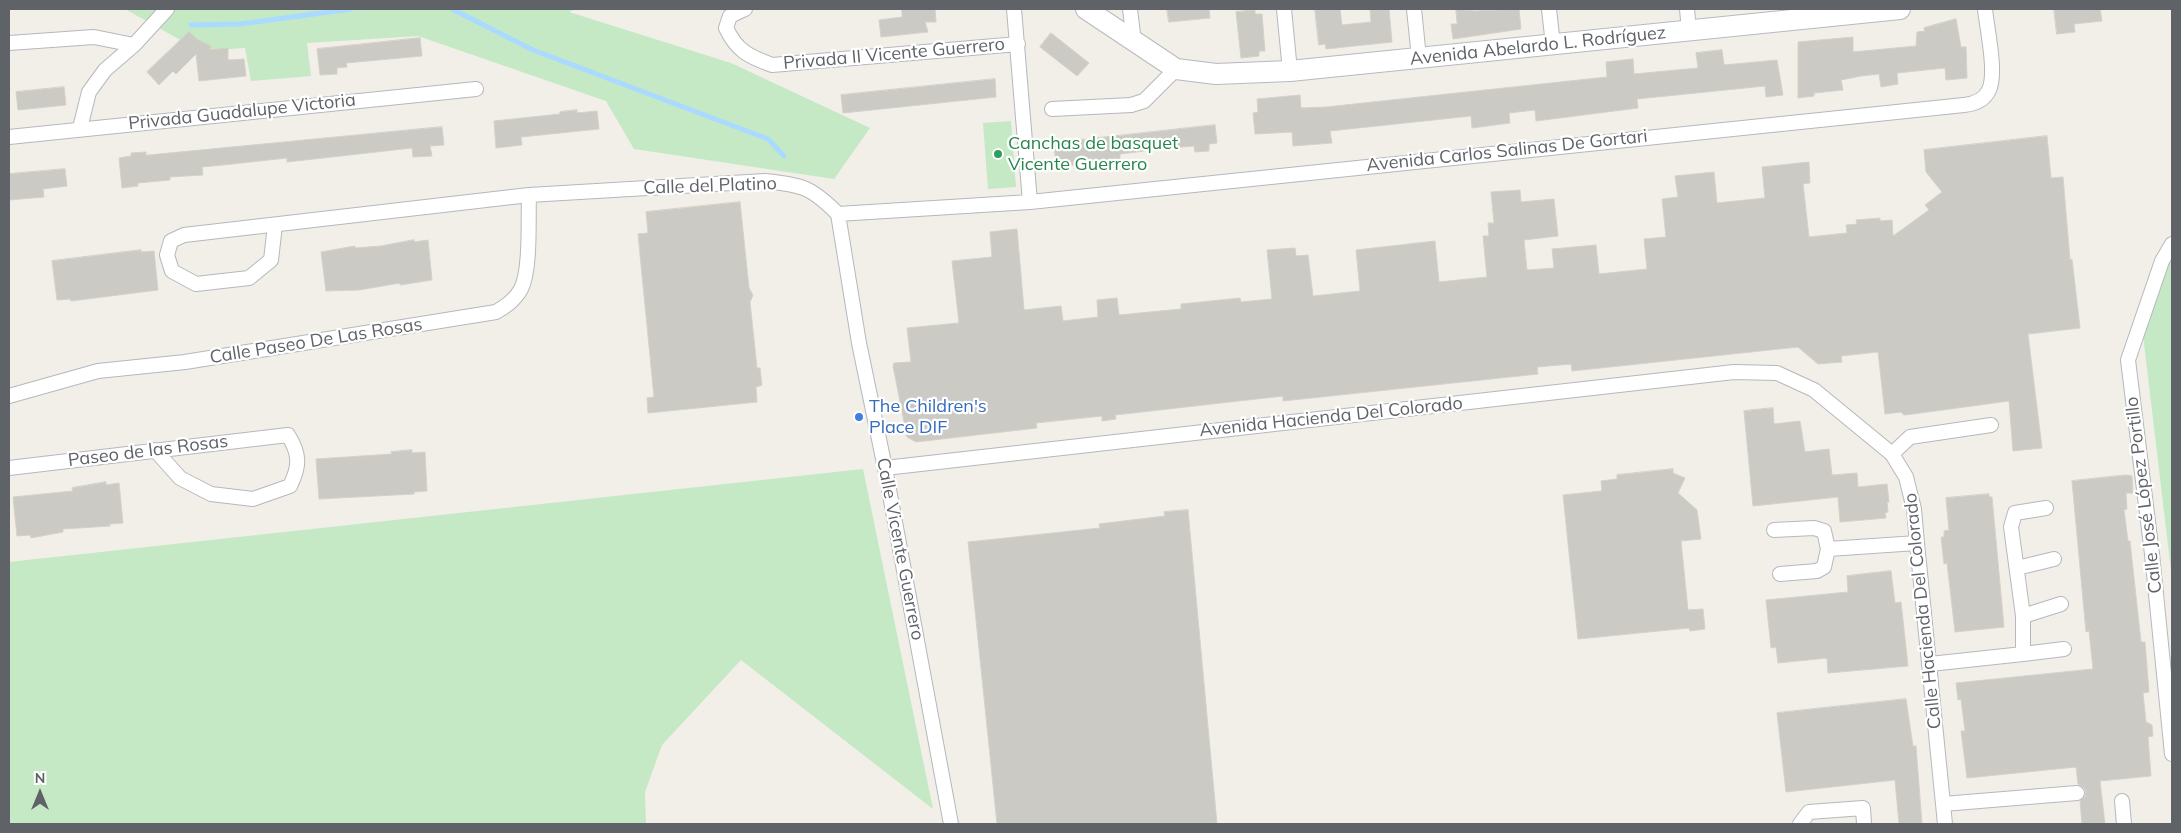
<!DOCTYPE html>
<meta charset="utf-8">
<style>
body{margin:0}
#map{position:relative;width:2181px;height:833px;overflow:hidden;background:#f1efe8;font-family:Mulish,sans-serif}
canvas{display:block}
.frame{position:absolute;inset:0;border:10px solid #5f6368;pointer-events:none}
.north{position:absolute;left:15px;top:768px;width:50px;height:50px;-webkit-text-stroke:4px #fff;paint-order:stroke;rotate:0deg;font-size:14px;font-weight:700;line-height:20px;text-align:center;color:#5f6368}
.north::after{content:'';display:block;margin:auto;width:18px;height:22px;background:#5f6368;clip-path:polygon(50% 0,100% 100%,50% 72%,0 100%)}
</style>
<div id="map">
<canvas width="2181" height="833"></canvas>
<div class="frame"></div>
<div class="north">N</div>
</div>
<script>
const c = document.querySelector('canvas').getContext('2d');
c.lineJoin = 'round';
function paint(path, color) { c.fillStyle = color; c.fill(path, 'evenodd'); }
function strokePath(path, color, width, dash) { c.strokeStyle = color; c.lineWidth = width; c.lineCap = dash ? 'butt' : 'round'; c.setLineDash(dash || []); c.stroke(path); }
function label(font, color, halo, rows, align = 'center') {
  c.font = font + ' Mulish,sans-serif'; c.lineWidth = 4.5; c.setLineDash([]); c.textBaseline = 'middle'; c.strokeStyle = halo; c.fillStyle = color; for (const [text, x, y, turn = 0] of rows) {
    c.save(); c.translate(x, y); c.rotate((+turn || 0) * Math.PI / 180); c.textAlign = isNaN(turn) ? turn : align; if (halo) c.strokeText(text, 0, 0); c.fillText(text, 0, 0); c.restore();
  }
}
const green = new Path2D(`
 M 125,9 L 575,9 L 569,12 L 731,63 L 870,128 L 834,179 L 634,149 L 606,101 L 418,36 L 307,43 L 311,76 L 251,81 L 245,48 L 200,51 Z
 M 1011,121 L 1016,187 L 988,189 L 983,123 Z
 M 2172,258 L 2172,579 L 2141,318 Z
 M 863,469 L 933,809 L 741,660 L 662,745 L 645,792 L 646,824 L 9,824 L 9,562 Z`);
const stream = new Path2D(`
 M 452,9 L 533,50 L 768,139 L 784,156
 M 191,25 L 240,24 L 351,9`);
const building = new Path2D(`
 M 902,9 L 935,9 L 936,22 L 925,22 L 928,32 L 881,37 L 879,20 L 902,17 Z
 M 1167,9 L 1209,9 L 1210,18 L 1169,22 Z
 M 1315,9 L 1340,9 L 1342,25 L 1371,22 L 1370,9 L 1389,9 L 1392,42 L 1326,49 L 1325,44 L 1319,45 Z
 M 1456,9 L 1475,11 L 1519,9 L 1521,29 L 1453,39 L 1451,24 L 1457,24 Z
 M 2054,9 L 2100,9 L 2102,21 L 2074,24 L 2075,32 L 2057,34 Z
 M 1255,10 L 1255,14 L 1262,14 L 1265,51 L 1259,51 L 1259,56 L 1241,58 L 1236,12 Z
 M 1956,19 L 1961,47 L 1966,47 L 1967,78 L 1946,80 L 1945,68 L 1897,73 L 1898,84 L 1881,87 L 1879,74 L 1861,76 L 1841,80 L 1843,90 L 1814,93 L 1814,96 L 1798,98 L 1798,42 L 1853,37 L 1853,52 L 1916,46 L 1917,32 L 1925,31 L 1924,28 Z
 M 189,32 L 198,40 L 211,46 L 209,50 L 228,48 L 228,60 L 244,59 L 246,76 L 199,81 L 196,54 L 176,74 L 173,71 L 159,85 L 147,72 Z
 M 1051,33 L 1089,63 L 1077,76 L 1040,47 Z
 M 420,38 L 422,56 L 346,63 L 347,67 L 337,68 L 337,74 L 320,75 L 317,49 Z
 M 1722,50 L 1724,65 L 1777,60 L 1783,95 L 1766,97 L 1765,86 L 1637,99 L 1638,108 L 1536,121 L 1535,110 L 1509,113 L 1510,123 L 1472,128 L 1471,116 L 1330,131 L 1332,143 L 1293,146 L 1292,132 L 1255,134 L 1253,113 L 1258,112 L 1257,99 L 1300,95 L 1301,108 L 1326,107 L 1607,77 L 1606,62 L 1633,59 L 1634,74 L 1698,68 L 1696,53 Z
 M 995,79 L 996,97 L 843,113 L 841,95 Z
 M 64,87 L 66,105 L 18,110 L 16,92 Z
 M 577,110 L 577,113 L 597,111 L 599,129 L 521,137 L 522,145 L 496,148 L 494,121 L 560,114 L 560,112 Z
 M 1215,125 L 1217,143 L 1209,144 L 1209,151 L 1195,152 L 1194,146 L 1170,148 L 1120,154 L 1120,161 L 1056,167 L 1054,143 Z
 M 442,127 L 444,145 L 430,146 L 432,156 L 413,157 L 412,148 L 287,162 L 287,158 L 223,165 L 202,167 L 203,175 L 170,177 L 170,180 L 138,183 L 138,186 L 122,188 L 119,158 L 131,156 L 131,153 L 146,152 L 146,155 Z
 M 2047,136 L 2051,178 L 2063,177 L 2070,260 L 2072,259 L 2080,328 L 2028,334 L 2042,448 L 2013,451 L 2009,401 L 1913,414 L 1904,415 L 1901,412 L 1885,414 L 1878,352 L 1841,356 L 1842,362 L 1818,364 L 1798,347 L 1572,371 L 1571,364 L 1537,367 L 1538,374 L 1283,401 L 1283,396 L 1115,415 L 1116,419 L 1102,421 L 1102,416 L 1036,423 L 1037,428 L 916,442 L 907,437 L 893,366 L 894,363 L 911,362 L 907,328 L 959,323 L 952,261 L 992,257 L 990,232 L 1017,229 L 1024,310 L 1061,306 L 1063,321 L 1098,317 L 1097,300 L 1117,298 L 1119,315 L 1181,309 L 1181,304 L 1240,298 L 1241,302 L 1272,299 L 1267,250 L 1295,248 L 1296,256 L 1308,255 L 1313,296 L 1360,291 L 1356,250 L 1435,241 L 1439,282 L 1487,277 L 1483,236 L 1489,236 L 1488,223 L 1494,223 L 1491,192 L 1520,190 L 1521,202 L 1554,199 L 1558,236 L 1524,240 L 1527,270 L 1554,268 L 1552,249 L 1596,245 L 1599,274 L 1647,269 L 1644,239 L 1666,237 L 1662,199 L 1678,197 L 1675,176 L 1714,172 L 1717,203 L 1765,198 L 1762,167 L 1809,162 L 1810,183 L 1803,184 L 1809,237 L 1847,233 L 1846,225 L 1857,224 L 1856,220 L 1880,218 L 1880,221 L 1892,220 L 1893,236 L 1929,210 L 1925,205 L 1942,192 L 1926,172 L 1924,150 Z
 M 65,169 L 67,186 L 43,189 L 44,197 L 9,200 L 9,174 Z
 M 740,202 L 749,288 L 753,295 L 750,302 L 757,368 L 760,368 L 762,385 L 756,387 L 757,402 L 648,413 L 647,398 L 654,397 L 638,234 L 648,233 L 646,212 Z
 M 414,240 L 414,242 L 428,240 L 432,280 L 400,285 L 400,283 L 359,290 L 326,291 L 321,252 L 355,246 L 355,248 L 381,246 Z
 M 141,250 L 141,252 L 154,251 L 158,290 L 71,301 L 70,299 L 57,300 L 52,261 Z
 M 1773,408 L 1774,424 L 1800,421 L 1805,452 L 1829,449 L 1832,475 L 1857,473 L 1858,487 L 1887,484 L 1889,502 L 1887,502 L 1888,512 L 1885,513 L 1886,518 L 1840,522 L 1838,497 L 1753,506 L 1744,411 Z
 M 412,450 L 412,453 L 425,452 L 427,491 L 414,492 L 414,494 L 319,499 L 316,459 L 392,454 L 391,452 Z
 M 1673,469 L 1673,473 L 1685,478 L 1678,493 L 1697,510 L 1701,539 L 1681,541 L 1688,610 L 1703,609 L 1705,629 L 1690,631 L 1689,628 L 1578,639 L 1563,495 L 1602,491 L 1601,481 L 1617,479 L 1617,475 Z
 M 2126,475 L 2132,476 L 2133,493 L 2126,493 L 2127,509 L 2124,510 L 2128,541 L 2130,541 L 2141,642 L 2145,642 L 2149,692 L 2143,693 L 2146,722 L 2152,725 L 2153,736 L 2148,737 L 2151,776 L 2100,781 L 2105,824 L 2082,824 L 2080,801 L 2085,797 L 2086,792 L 2084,788 L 2078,784 L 2076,767 L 1967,778 L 1961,731 L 1965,731 L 1961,699 L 1958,700 L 1956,683 L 2093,669 L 2089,631 L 2086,632 L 2072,481 Z
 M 106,482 L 106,485 L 119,483 L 123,523 L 110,524 L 110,526 L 63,529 L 63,532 L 31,538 L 30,535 L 17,536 L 13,497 L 73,491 L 72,488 Z
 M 1989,494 L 1989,497 L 1992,497 L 2004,627 L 1955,632 L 1947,563 L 1944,564 L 1941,537 L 1944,537 L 1944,531 L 1949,530 L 1946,498 Z
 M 1188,510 L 1217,824 L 997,824 L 968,542 L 1100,528 L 1099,524 L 1165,516 L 1164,512 Z
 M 1891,571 L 1895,603 L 1901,602 L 1908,666 L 1828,673 L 1827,658 L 1778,663 L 1776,647 L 1771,648 L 1766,600 L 1848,592 L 1847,576 Z
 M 1906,699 L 1913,746 L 1916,746 L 1922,824 L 1899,824 L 1895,780 L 1786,792 L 1777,713 Z`);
const street = new Path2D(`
 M 745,9 L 730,16 L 726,28 C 737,51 748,56 772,65 L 1018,44
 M 1014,9 L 1030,202
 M 1130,9 L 1134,42
 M 1284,9 L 1290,71
 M 1414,9 L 1419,58
 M 1549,9 L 1553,45
 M 1687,9 L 1689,31
 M 9,43 L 94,37 L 134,45
 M 1052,109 L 1131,105 L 1144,101 L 1176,69
 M 80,128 L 89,92 L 105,70 L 134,45 L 167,9
 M 9,137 L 476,89
 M 838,214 L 859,343 L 885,468 L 951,824
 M 275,225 L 271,260 L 249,278 L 196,284 L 172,271 L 167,255 L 171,241 L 184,235 L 529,195 L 765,181 C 803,185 811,187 838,214 L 1030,202 L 1964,105 C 1974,104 1984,101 1989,90 C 1997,73 1987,29 1985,9
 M 2172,244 L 2162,261 L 2128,360 L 2152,554 L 2172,754
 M 9,396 L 98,371 L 185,362 L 496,312 C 506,306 515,300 521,289 C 531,270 528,218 529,195
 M 1892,454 L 1910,437 L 1991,425
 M 9,468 L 288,435 C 300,454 300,466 290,486 L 253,499 L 211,494 L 180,478 L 155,450
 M 885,468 L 1734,372 L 1777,373 L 1814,390 L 1892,454 L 1906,477 L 1914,509 L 1917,543 L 1945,824
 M 1774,530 L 1814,528 L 1824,531 L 1828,549 L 1824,567 L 1817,571 L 1780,574
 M 1828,549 L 1917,543
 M 2017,568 L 2054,559
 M 2023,616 L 2061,604
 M 2023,654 L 2064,649
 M 1930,664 L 2023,654 L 2023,616 L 2011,527 L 2015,513 L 2046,508
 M 2122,801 L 2124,824
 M 1943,804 L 2077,793
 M 1800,824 L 1809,812 L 1863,808 L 1864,824`);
const secondary = new Path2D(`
 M 1086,9 L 1176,69 L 1216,74 L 1290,71 L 1900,9`);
const markers = [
 [998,154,5,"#2e9e5b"],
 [859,417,5,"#3f7fe0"]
];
const streetNames = [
 ["Avenida Abelardo L. Rodríguez",1538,46,-6],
 ["Privada II Vicente Guerrero",894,54,-5],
 ["Privada Guadalupe Victoria",242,112,-6],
 ["Avenida Carlos Salinas De Gortari",1507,151,-6],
 ["Calle del Platino",710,186,-2],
 ["Calle Paseo De Las Rosas",316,341,-9],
 ["Avenida Hacienda Del Colorado",1331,417,-6],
 ["Paseo de las Rosas",148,451,-7],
 ["Calle José López Portillo",2144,495,-97],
 ["Calle Vicente Guerrero",900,549,79],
 ["Calle Hacienda Del Colorado",1923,611,-96]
];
const leisureNames = [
 ["Canchas de basquet",1008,144],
 ["Vicente Guerrero",1008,165]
];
const shopNames = [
 ["The Children's",869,407],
 ["Place DIF",869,428]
];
paint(green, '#c5e8c5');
strokePath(stream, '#aadaff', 5);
paint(building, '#cccac5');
strokePath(building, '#d6d1c6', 1);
strokePath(street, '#b5b8bc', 16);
strokePath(secondary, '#b6babf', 22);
strokePath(street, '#fff', 14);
strokePath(secondary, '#fff', 20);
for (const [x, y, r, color] of markers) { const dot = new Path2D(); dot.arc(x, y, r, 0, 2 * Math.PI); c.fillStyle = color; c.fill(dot); strokePath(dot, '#fff', 2); }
label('18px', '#5f6368', '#fff', streetNames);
label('18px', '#27864d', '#fff', leisureNames, 'left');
label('18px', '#366cbe', '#fff', shopNames, 'left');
</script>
